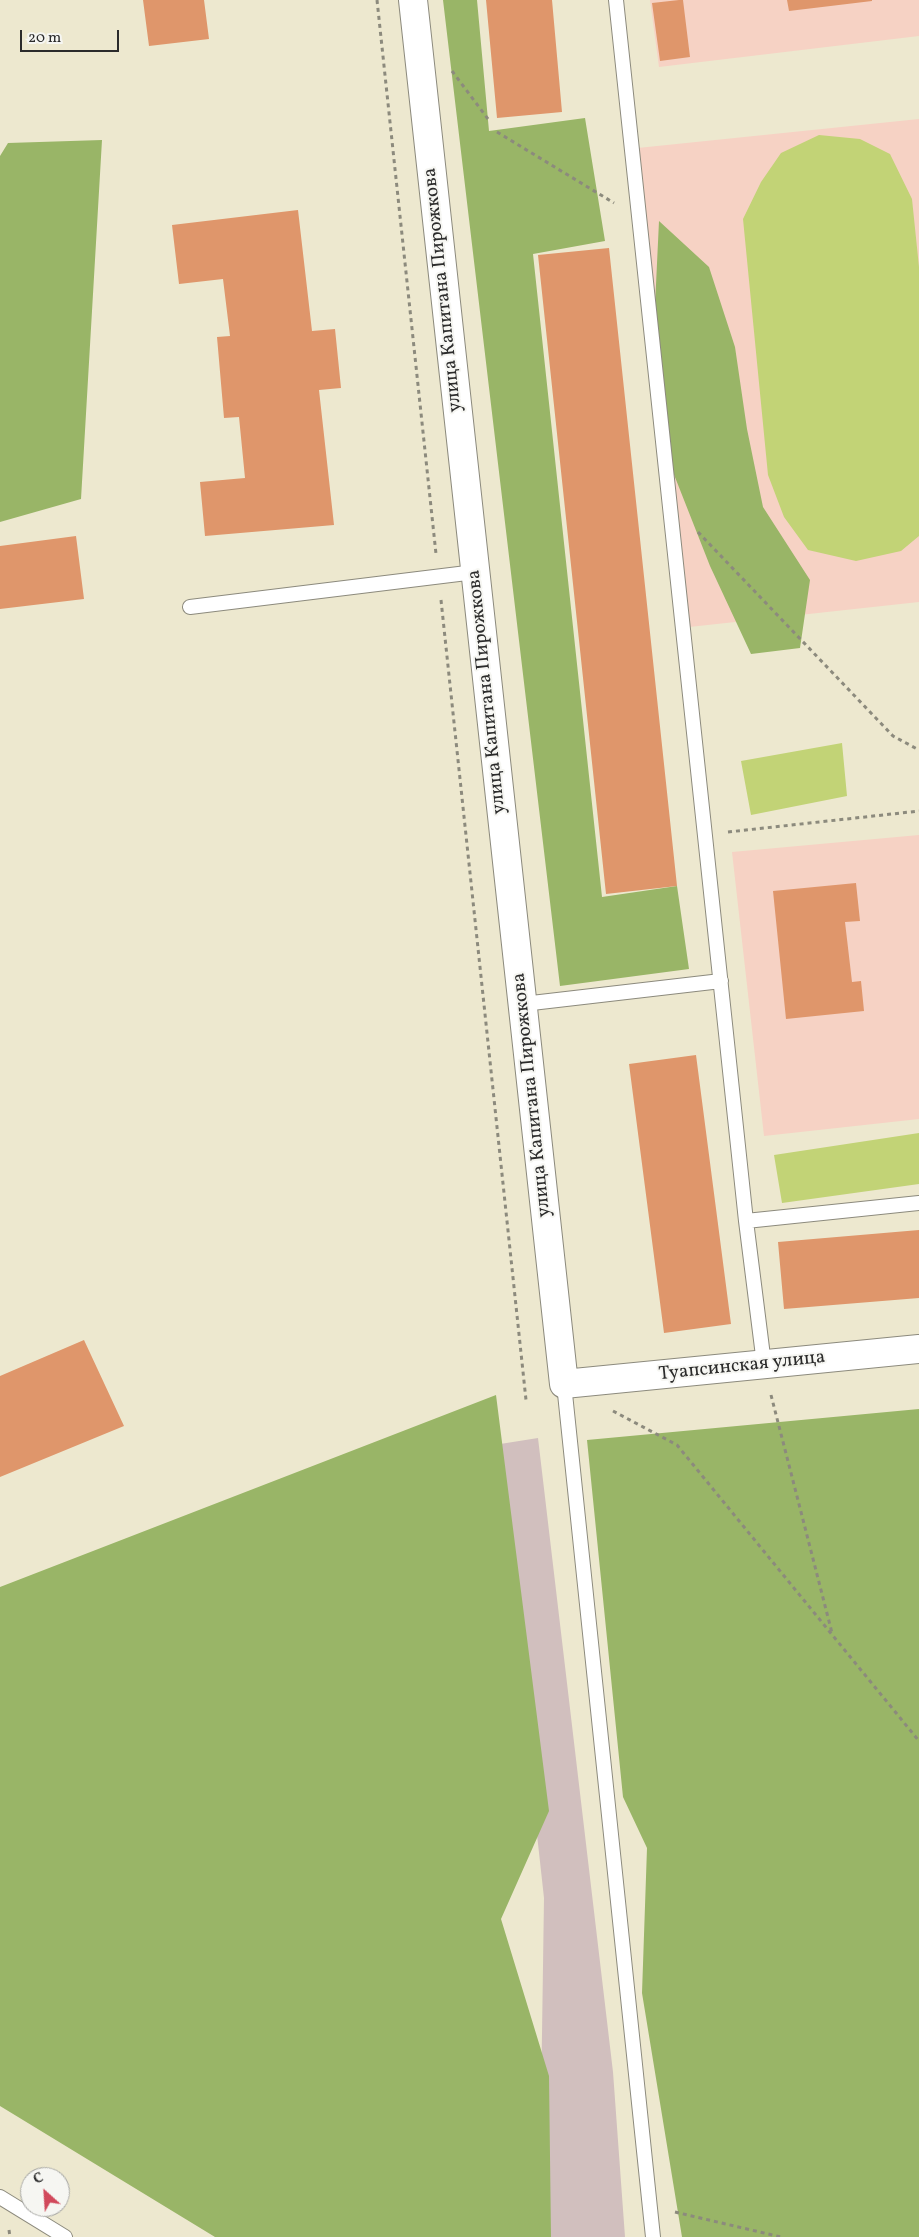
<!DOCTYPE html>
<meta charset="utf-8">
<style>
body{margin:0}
#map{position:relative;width:919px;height:2237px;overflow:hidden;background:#ede8cf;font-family:Vollkorn,serif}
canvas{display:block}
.north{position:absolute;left:20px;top:2167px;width:50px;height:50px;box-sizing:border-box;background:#f6f6f2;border:1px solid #a5a5a2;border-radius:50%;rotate:334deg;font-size:14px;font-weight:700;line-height:20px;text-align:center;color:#2b2b2b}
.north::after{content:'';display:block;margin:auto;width:18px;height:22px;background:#d1495b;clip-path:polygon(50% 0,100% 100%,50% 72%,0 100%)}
.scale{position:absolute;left:20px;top:30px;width:99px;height:22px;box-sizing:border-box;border:2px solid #2b2b2b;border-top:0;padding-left:6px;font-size:15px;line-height:18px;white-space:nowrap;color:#2b2b2b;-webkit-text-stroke:4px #f6f6f2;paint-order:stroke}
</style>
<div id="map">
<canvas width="919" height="2237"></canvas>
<div class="north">С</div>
<div class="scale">20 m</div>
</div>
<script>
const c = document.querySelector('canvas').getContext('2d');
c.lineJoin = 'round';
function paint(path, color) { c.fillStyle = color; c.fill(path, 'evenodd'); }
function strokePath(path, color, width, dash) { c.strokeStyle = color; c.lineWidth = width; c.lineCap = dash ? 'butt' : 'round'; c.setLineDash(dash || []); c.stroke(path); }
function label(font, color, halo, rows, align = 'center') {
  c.font = font + ' Vollkorn,serif'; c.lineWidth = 4; c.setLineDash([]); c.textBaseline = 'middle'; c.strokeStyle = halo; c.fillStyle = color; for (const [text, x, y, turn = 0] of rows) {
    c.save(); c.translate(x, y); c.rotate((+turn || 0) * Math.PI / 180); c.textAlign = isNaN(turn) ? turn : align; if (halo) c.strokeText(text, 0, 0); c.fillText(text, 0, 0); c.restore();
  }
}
const built = new Path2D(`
 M 650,0 L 919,0 L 919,36 L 659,67 Z
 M 919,119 L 919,602 L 680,628 L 628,149 Z
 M 919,835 L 919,1119 L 764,1136 L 732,852 Z`);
const industrial = new Path2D(`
 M 538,1438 L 613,2072 L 625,2237 L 542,2237 L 541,2102 L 544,1898 L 494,1445 Z`);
const green = new Path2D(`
 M 819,135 L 860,139 L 890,154 L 912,199 L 919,267 L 919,536 L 901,551 L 856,561 L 808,550 L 784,517 L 768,475 L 743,219 L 761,182 L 781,153 Z
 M 842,743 L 847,796 L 751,815 L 741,761 Z
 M 919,1133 L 919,1184 L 782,1203 L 774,1155 Z`);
const forest = new Path2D(`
 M 443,0 L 477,0 L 489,131 L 585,118 L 605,241 L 533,254 L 602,897 L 677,886 L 689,969 L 560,986 Z
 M 102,140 L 81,499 L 0,522 L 0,156 L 8,143 Z
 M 659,221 L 709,267 L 735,347 L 747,429 L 763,507 L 810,580 L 800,648 L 751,654 L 710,566 L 671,467 L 654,327 Z
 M 496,1395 L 549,1811 L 501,1919 L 549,2076 L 551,2237 L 215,2237 L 0,2106 L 0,1587 Z
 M 919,1409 L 919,2237 L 682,2237 L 642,1993 L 647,1848 L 623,1797 L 587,1440 Z`);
const building = new Path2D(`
 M 143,0 L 204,0 L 209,39 L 149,46 Z
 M 486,0 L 552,0 L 562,112 L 497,118 Z
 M 679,0 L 683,0 L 690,57 L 660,61 L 652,3 Z
 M 787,0 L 872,0 L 872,1 L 789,11 Z
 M 298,210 L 312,331 L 335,329 L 341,388 L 319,390 L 334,525 L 205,536 L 200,482 L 245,478 L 239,417 L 224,418 L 217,337 L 230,336 L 223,279 L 179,284 L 172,225 Z
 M 609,248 L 677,886 L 606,894 L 538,255 Z
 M 76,536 L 84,599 L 0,609 L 0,546 Z
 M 856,883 L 860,921 L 845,922 L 852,982 L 861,981 L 864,1011 L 786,1019 L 773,891 Z
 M 696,1055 L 731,1324 L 664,1333 L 629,1064 Z
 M 919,1230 L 919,1298 L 784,1309 L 778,1242 Z
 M 84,1340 L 124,1426 L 0,1477 L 0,1376 Z`);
const path = new Path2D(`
 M 377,0 L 436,554
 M 452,71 L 488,119
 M 497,132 L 614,203
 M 698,532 L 893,736 L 919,750
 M 441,600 L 526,1400
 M 728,832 L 919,811
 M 771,1395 L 832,1633
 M 613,1411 L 677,1445 L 919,1741
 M 675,2212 L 781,2237
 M 9,2230 L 10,2237`);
const service = new Path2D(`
 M 616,0 L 746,1221 L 919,1203
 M 190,607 L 475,572
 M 523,1004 L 721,981
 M 746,1221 L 764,1364
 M 564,1384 L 653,2237
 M 0,2197 L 65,2237`);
const minor = new Path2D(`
 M 413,0 L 564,1384 L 919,1349`);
const streetNames = [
 ["улица Капитана Пирожкова",444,290,-96],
 ["улица Капитана Пирожкова",488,692,-96],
 ["улица Капитана Пирожкова",533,1095,-96],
 ["Туапсинская улица",742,1367,-6]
];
paint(built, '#f6d2c4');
paint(industrial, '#d1bfbe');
paint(green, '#c2d376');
paint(forest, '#99b567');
paint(building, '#df966b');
strokePath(service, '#8c8a7d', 16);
strokePath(minor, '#8c8a7d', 30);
strokePath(path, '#8c8a7d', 3, [4, 4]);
strokePath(service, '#fff', 14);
strokePath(minor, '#fff', 28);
label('19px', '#2b2b2b', '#f6f6f2', streetNames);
</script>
